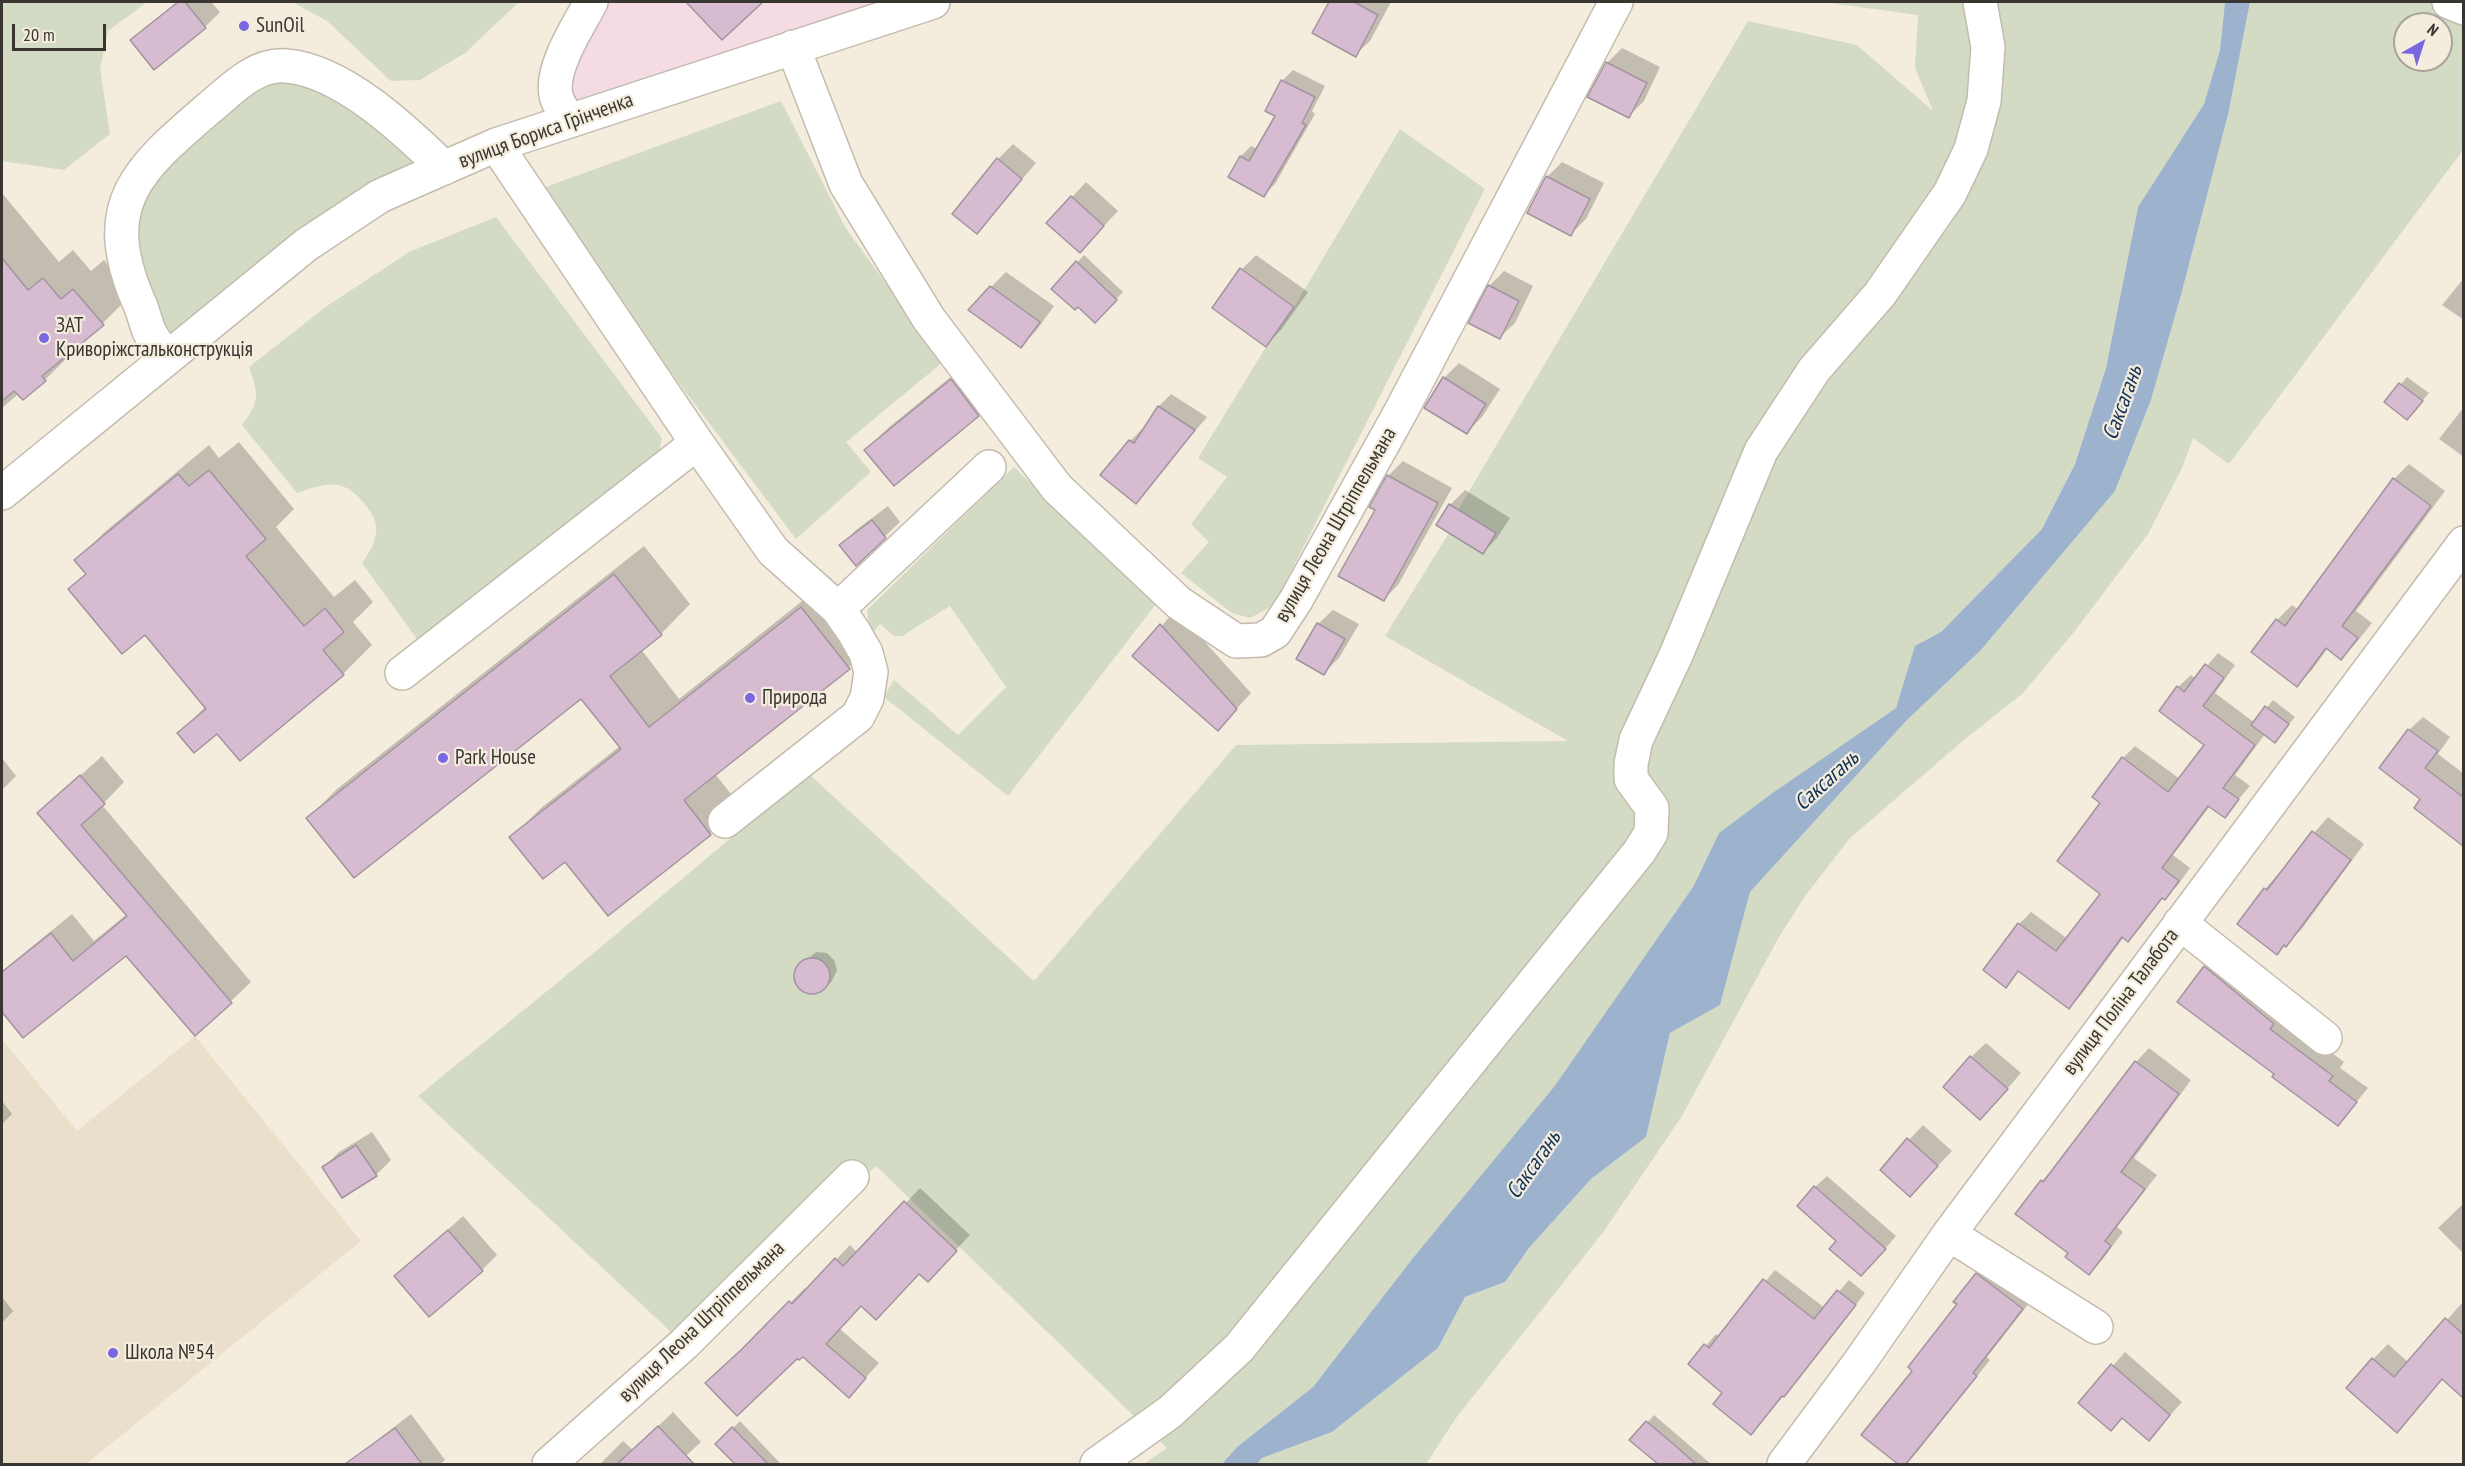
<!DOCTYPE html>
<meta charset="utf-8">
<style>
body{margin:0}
#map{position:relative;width:2465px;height:1466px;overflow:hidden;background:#f4edde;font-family:"PT Sans Narrow",sans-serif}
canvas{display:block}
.frame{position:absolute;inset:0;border:3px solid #393631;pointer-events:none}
.north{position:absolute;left:2393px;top:12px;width:60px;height:60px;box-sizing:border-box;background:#f4edde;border:2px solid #a9a499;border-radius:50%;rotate:39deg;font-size:16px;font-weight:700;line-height:24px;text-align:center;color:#393631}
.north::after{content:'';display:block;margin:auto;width:21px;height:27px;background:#7967e2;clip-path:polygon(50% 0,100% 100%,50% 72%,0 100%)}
.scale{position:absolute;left:12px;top:24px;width:94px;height:27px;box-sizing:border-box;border:3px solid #393631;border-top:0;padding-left:8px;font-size:18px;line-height:21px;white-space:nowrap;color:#393631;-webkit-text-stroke:4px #f4edde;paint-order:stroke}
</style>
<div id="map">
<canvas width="2465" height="1466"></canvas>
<div class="frame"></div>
<div class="north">N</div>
<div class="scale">20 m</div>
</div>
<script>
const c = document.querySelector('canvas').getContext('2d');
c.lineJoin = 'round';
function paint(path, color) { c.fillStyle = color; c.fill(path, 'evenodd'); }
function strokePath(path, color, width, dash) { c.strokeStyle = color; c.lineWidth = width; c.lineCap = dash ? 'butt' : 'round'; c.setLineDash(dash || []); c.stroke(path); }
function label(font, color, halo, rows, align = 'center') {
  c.font = font + ' "PT Sans Narrow",sans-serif'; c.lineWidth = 4.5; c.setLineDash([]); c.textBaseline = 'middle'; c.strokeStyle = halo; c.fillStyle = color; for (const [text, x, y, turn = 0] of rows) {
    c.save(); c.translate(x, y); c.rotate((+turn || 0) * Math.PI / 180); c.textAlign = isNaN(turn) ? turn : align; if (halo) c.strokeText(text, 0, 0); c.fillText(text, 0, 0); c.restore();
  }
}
const industrial = new Path2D(`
 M 591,2 L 933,2 L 569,121 L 557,75 Z`);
const education = new Path2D(`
 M 195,1036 L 361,1241 L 86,1464 L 2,1464 L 2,1039 L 77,1131 Z`);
const green = new Path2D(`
 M 2,2 L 147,2 L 108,31 L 100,69 L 110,134 L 64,170 L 2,161 Z
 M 292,2 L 519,2 L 465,53 L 420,80 L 391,81 L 327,21 Z
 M 1822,2 L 2225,2 L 2220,50 L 2204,104 L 2138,207 L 2106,368 L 2075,464 L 2042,529 L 1941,632 L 1916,647 L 1896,708 L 1771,794 L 1719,833 L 1693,887 L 1555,1087 L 1413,1258 L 1313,1387 L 1237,1447 L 1222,1464 L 1144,1464 L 1167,1448 L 876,1166 L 684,1344 L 418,1096 L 595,952 L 808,773 L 1034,981 L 1236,745 L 1568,741 L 1385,636 L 1449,533 L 1483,554 L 1496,534 L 1458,510 L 1748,21 L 1857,45 L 1933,111 L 1915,68 L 1918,15 Z
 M 2250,2 L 2463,2 L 2463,150 L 2229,464 L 2193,438 L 2182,468 L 2148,534 L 2074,632 L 2022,694 L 1964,740 L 1850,838 L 1806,895 L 1779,937 L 1682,1116 L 1604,1231 L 1456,1418 L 1426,1464 L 1257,1464 L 1262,1458 L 1332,1432 L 1438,1348 L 1465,1297 L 1505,1282 L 1529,1248 L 1591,1179 L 1646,1137 L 1670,1033 L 1720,1005 L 1750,892 L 1906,721 L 1981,650 L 2115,491 L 2151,400 L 2181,295 L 2228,115 ZM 2405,24 L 2441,24 L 2441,60 L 2405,60 Z
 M 284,65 L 444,168 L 166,357 L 131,282 L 142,173 Z
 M 781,101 L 845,227 L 943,362 L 846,442 L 871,472 L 796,539 L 535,191 Z
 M 1400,129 L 1485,189 L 1274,605 L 1250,618 L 1232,613 L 1181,573 L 1209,542 L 1191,524 L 1227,477 L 1198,458 L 1266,347 L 1294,307 Z
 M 496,217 L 662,438 L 659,452 L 651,464 L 417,639 L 362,563 C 379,539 383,524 362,501 C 356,494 348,487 338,485 C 325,483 309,489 297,493 L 242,425 C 261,401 258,393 249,367 L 327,306 L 409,252 Z
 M 1014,467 L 1156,604 L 1008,796 L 884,697 L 894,680 L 958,735 L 1006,687 L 950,606 L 902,636 L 894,636 L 880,624 L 870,636 L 867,610 Z`);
const water = new Path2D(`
 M 2225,2 L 2250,2 L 2228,115 L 2181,295 L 2151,400 L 2115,491 L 1981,650 L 1906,721 L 1750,892 L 1720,1005 L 1670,1033 L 1646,1137 L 1591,1179 L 1529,1248 L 1505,1282 L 1465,1297 L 1438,1348 L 1332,1432 L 1262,1458 L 1257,1464 L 1222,1464 L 1237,1447 L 1313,1387 L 1413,1258 L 1554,1087 L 1693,887 L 1719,833 L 1771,794 L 1896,708 L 1915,646 L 1941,632 L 2042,529 L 2075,464 L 2106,368 L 2138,207 L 2204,104 L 2220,50 Z`);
const shadow = new Path2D(`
 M 177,2 L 211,2 L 220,12 L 205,27 L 132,40 Z
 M 688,2 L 761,2 L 722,38 Z
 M 1330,2 L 1391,2 L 1370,41 L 1355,55 L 1314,33 Z
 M 1622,48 L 1660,67 L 1644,101 L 1629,116 L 1607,63 Z
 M 1293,70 L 1325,86 L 1312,111 L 1315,114 L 1275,184 L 1264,195 L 1241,156 L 1251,146 L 1258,149 L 1278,116 L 1267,110 L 1282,81 Z
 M 1013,144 L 1036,163 L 977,232 L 998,159 Z
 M 1562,162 L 1604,183 L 1586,219 L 1571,234 L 1547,177 Z
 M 1086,182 L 1118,211 L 1080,251 L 1048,223 Z
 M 2,193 L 59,262 L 73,250 L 91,271 L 104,260 L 132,294 L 103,323 L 73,349 L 74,351 L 45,380 L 18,394 L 2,408 Z
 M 1084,255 L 1123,292 L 1095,321 L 1078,305 L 1053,289 Z
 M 1256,255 L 1308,292 L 1281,330 L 1266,345 L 1242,269 Z
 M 1504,271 L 1533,286 L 1515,323 L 1500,337 L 1489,286 Z
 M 1006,272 L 1054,306 L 1036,331 L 1021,346 L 991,287 Z
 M 2464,278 L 2464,320 L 2442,305 Z
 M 974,358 L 1000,392 L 978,415 L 866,450 L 888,428 Z
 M 1459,363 L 1500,389 L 1482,417 L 1467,432 L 1444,378 Z
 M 2407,377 L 2429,393 L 2414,411 L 2386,402 Z
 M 1171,394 L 1207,417 L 1135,502 L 1102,475 L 1130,441 L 1143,428 L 1144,429 L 1159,406 Z
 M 2464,407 L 2464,457 L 2439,439 Z
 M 239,442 L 294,509 L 276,527 L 334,597 L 355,580 L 373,602 L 353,622 L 372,645 L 343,674 L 217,732 L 179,733 L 206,706 L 146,633 L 70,589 L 87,573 L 76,560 L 106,531 L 209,445 L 219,458 Z
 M 1403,461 L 1452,488 L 1398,585 L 1383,600 L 1377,509 L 1388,476 Z
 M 2409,464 L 2445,491 L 2356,611 L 2372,623 L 2356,643 L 2341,658 L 2328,648 L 2312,670 L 2297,685 L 2253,652 L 2277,620 L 2292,605 L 2299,610 L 2394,479 Z
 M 1465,490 L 1510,518 L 1497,538 L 1483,553 L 1438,524 L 1450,505 Z
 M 888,506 L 900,522 L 856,564 L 841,545 L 856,530 Z
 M 644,546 L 690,604 L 661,634 L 641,649 L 679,699 L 831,578 L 878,638 L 849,667 L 715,774 L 740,805 L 710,834 L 609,914 L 566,860 L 511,838 L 541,808 L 620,746 L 581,697 L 308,818 L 337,789 Z
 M 1176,610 L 1251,693 L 1218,729 L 1134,656 Z
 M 1333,610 L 1359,624 L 1339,658 L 1324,673 L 1318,624 Z
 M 2218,653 L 2235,665 L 2215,693 L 2255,723 L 2273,700 L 2295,717 L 2275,741 L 2265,734 L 2235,775 L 2250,786 L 2224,816 L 2210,806 L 2173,855 L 2190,868 L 2177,886 L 2163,897 L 2140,928 L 2128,940 L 2124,937 L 2081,995 L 2069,1007 L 2020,970 L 2006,986 L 2019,924 L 2031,912 L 2068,939 L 2102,894 L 2102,803 L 2123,758 L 2135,746 L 2180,779 L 2206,744 L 2178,687 L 2191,675 L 2196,679 Z
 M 2423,717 L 2450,737 L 2438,754 L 2464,774 L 2462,778 L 2464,779 L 2464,845 L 2416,807 L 2422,798 L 2409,730 Z
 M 102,756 L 124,782 L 102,805 L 251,982 L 230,1002 L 126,954 L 23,1036 L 2,1010 L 2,971 L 72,914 L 94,941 L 127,914 L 39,813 Z
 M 2,758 L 16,776 L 2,790 Z
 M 2328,817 L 2364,844 L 2301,930 L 2277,953 L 2265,889 Z
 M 816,952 L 827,953 L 834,960 L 837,970 L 832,981 L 824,989 L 814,993 L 803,990 L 796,981 L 795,976 L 799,966 Z
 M 2218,955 L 2282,1016 L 2344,1062 L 2340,1068 L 2368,1088 L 2338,1124 L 2276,1074 L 2205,967 Z
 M 1986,1043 L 2021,1073 L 1995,1103 L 1971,1057 Z
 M 2149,1048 L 2191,1080 L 2134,1158 L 2157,1175 L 2117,1227 L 2123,1232 L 2102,1260 L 2089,1273 L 2070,1253 L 2042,1181 L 2055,1168 L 2136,1062 Z
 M 2,1101 L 12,1114 L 2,1124 Z
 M 1923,1125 L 1952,1151 L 1910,1195 L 1909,1140 Z
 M 372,1132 L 391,1160 L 376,1175 L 324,1167 L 339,1152 Z
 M 1827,1176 L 1896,1236 L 1873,1263 L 1838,1241 L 1815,1187 Z
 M 920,1188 L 970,1235 L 942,1265 L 920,1272 L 862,1304 L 840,1329 L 879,1363 L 849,1396 L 803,1355 L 755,1338 L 805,1288 L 807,1290 L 850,1245 L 858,1253 Z
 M 2464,1203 L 2464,1254 L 2438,1228 Z
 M 463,1216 L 497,1255 L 482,1270 L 396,1276 Z
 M 1992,1259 L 2037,1293 L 1987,1357 L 1990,1360 L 1918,1451 L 1905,1464 L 1901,1464 L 1863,1435 L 1914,1370 L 1977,1274 Z
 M 1775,1270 L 1825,1308 L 1849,1280 L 1865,1293 L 1794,1384 L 1761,1422 L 1690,1364 L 1716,1334 L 1719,1337 Z
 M 2,1297 L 13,1311 L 2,1323 Z
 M 2461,1304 L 2464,1307 L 2464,1388 L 2459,1392 L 2443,1378 L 2411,1416 L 2373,1359 L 2388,1344 L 2409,1363 Z
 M 2125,1352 L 2182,1402 L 2149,1439 L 2123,1417 L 2111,1429 L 2080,1403 Z
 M 673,1412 L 701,1442 L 677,1464 L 600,1464 L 623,1441 L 633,1450 Z
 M 411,1414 L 445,1460 L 440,1464 L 346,1464 Z
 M 1654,1415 L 1711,1464 L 1661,1464 L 1631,1440 Z
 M 740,1421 L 781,1464 L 737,1464 L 717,1444 Z`);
const building = new Path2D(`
 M 178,2 L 185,2 L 206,28 L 154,70 L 130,40 Z
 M 686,2 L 763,2 L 722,40 Z
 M 1329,2 L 1354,2 L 1378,15 L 1356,57 L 1312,33 Z
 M 1606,62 L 1647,83 L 1629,118 L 1587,97 Z
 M 1281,80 L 1315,97 L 1302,123 L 1306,125 L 1264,197 L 1228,177 L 1240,156 L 1249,161 L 1275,116 L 1265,111 Z
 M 997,158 L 1022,179 L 977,234 L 952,214 Z
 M 1546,176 L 1590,199 L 1571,236 L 1527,213 Z
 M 1071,196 L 1104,226 L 1080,253 L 1046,223 Z
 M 2,258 L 28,290 L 43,278 L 61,299 L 73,289 L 104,325 L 42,376 L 46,381 L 23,400 L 14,391 L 2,401 Z
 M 1076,261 L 1117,300 L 1095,323 L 1078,307 L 1075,310 L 1051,289 Z
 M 1240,268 L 1294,307 L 1266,347 L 1212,308 Z
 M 1488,285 L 1519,301 L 1500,339 L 1468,323 Z
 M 990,286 L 1040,322 L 1021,348 L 968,310 Z
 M 1443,377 L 1486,404 L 1467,434 L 1424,408 Z
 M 951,379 L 979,416 L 894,486 L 864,450 Z
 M 2399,383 L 2423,401 L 2407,420 L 2384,402 Z
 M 1158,406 L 1195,430 L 1136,504 L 1100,475 L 1129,440 L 1134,443 Z
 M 209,470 L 266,539 L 246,556 L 304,626 L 325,608 L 344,632 L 323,650 L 344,675 L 240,761 L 217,734 L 194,753 L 177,733 L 206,709 L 145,635 L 122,654 L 68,589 L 86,574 L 74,560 L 178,474 L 189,486 Z
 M 1387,475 L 1438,503 L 1384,601 L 1338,576 L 1375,510 L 1369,507 Z
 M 2393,478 L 2431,506 L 2342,626 L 2358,638 L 2341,660 L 2326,648 L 2297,687 L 2251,652 L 2276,619 L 2285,626 Z
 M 1449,504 L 1496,533 L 1483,554 L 1436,525 Z
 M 872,520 L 886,538 L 856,566 L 839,545 Z
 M 614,574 L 662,635 L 610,676 L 649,727 L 801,607 L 850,669 L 684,800 L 711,835 L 608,916 L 565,862 L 543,879 L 509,837 L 621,749 L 581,699 L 354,878 L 306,818 Z
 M 1317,623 L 1345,639 L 1324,675 L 1296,659 Z
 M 1160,624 L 1237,709 L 1218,731 L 1132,656 Z
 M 2205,664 L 2224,678 L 2203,706 L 2255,745 L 2223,788 L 2239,799 L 2225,818 L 2208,806 L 2162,868 L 2179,881 L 2165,900 L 2162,898 L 2128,942 L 2122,937 L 2069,1009 L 2018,971 L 2006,988 L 1983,970 L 2018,923 L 2056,951 L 2100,894 L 2057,861 L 2100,803 L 2092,797 L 2122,757 L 2168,792 L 2204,745 L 2159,711 L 2177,686 L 2184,692 Z
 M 2265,706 L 2289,724 L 2275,743 L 2251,725 Z
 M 2408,729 L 2438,751 L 2425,768 L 2463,797 L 2463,846 L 2414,808 L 2420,799 L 2379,768 Z
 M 80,775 L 105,804 L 81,825 L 232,1003 L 195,1036 L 126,956 L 23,1038 L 2,1012 L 2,972 L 51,933 L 73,961 L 127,916 L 37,813 Z
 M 2312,831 L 2351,860 L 2286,947 L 2284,945 L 2277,955 L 2237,924 L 2264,888 L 2267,890 Z
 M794 976a18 18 0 1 1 36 0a18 18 0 1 1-36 0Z
 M 2204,966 L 2274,1024 L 2270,1029 L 2333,1076 L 2329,1081 L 2357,1102 L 2338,1126 L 2272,1077 L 2274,1074 L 2177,1002 Z
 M 1970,1056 L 2008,1089 L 1980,1120 L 1943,1087 Z
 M 2135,1061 L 2179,1094 L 2121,1172 L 2145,1189 L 2105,1241 L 2111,1246 L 2089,1275 L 2065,1257 L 2068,1253 L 2015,1214 L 2041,1180 L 2043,1182 Z
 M 1907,1138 L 1938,1166 L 1910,1197 L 1880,1170 Z
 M 356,1145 L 377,1176 L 342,1198 L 322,1167 Z
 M 1814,1186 L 1886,1249 L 1861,1276 L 1829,1249 L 1836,1241 L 1797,1206 Z
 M 904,1201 L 957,1251 L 928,1282 L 919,1274 L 876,1320 L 861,1306 L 826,1344 L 866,1378 L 849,1398 L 803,1357 L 799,1360 L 797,1359 L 737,1416 L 705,1383 L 742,1349 L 789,1301 L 792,1304 L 835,1258 L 843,1266 Z
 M 448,1230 L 483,1271 L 429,1317 L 394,1276 Z
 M 1976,1273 L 2023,1309 L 1973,1373 L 1977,1376 L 1906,1464 L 1898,1464 L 1861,1435 L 1912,1371 L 1908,1367 L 1957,1304 L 1953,1302 Z
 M 1763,1279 L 1814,1319 L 1837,1290 L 1856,1305 L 1784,1397 L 1782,1396 L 1751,1435 L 1713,1404 L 1722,1393 L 1688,1364 L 1704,1344 L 1709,1348 Z
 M 2445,1318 L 2463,1334 L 2463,1398 L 2442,1379 L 2397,1433 L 2346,1388 L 2372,1358 L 2394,1377 Z
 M 2111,1364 L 2170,1415 L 2149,1441 L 2122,1418 L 2111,1431 L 2078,1403 Z
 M 1646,1421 L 1671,1442 L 1696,1464 L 1658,1464 L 1629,1440 Z
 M 658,1426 L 694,1464 L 617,1464 Z
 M 732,1427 L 768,1464 L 735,1464 L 715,1444 Z
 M 395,1428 L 422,1464 L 345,1464 Z`);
const minor = new Path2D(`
 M 2449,2 L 2464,8
 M 793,47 L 846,184 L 929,319 L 1057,488 L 1179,603 L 1236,641 L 1261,640 L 1275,632 L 1296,600 L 1400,413 L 1616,2
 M 569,121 C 565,113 557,103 556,95 C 550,68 579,25 591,2
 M 496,145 L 697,443 L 773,551 L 838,609 L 854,632 L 866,653 L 871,672 L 867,698 L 858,716 L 725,821
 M 166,357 C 161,349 153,340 149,331 C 145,321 143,310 138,300 C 97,204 138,169 208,109 C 230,91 255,63 286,66 C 342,70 406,131 444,168
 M 2,493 L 306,245 L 380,196 L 496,145 L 933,2
 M 838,609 L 989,467
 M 402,673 L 697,443
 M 2180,923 L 2325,1038
 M 1949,1234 L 2096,1327
 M 549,1464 L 684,1344 L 852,1177
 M 1097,1464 L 1170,1412 L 1239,1348 L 1639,852 L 1651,833 L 1652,808 L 1631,779 L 1631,764 L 1636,740 L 1676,655 L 1761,451 L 1814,370 L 1880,294 L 1950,193 L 1971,149 L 1984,101 L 1988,47 L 1980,2
 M 1784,1464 L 1859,1363 L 1949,1234 L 2464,543`);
const markers = [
 [244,26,6,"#7967e2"],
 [44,338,6,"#7967e2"],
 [750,698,6,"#7967e2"],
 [443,758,6,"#7967e2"],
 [113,1353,6,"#7967e2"]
];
const poiNames = [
 ["SunOil",256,26],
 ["ЗАТ",56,326],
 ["Криворіжстальконструкція",56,350],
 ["Природа",762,698],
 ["Park House",455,758],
 ["Школа №54",125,1353]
];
const streetNames = [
 ["вулиця Бориса Грінченка",546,131,-20],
 ["вулиця Леона Штріппельмана",1336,525,-60],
 ["вулиця Поліна Талабота",2121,1002,-53],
 ["вулиця Леона Штріппельмана",702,1322,-44]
];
const waterNames = [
 ["Саксагань",2123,403,-70],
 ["Саксагань",1827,781,-42],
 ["Саксагань",1534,1165,-55]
];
paint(industrial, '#f5dce4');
paint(education, '#eadfcb');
paint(green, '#d3dbc5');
paint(water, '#9db3cd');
paint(shadow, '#0003');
paint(building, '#d7bbd1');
strokePath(building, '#a1949e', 1.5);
strokePath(minor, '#c3bcae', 36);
strokePath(minor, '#fff', 33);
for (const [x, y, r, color] of markers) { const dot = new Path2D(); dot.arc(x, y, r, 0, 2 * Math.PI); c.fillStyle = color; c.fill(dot); strokePath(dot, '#f4edde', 2); }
label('21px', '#393631', '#f4edde', poiNames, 'left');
label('21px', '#393631', '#f4edde', streetNames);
label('italic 22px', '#0f3154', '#f4edde', waterNames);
</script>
